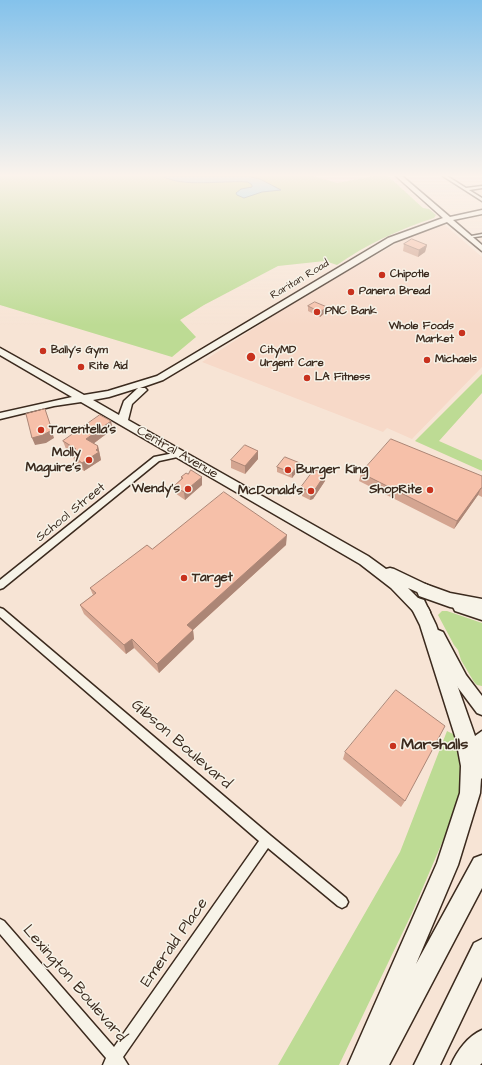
<!DOCTYPE html>
<style>
body{margin:0}
canvas{display:block;background:#f7e4d5}
</style>
<canvas width="482" height="1065"></canvas>
<script>
const c = document.querySelector('canvas').getContext('2d');
c.lineJoin = 'round';
function paint(path, color) { c.fillStyle = color; c.fill(path, 'evenodd'); }
function strokePath(path, color, width, dash) { c.strokeStyle = color; c.lineWidth = width; c.lineCap = dash ? 'butt' : 'round'; c.setLineDash(dash || []); c.stroke(path); }
function label(font, color, halo, rows, align = 'center') {
  c.font = font + ' "Architects Daughter",sans-serif'; c.lineWidth = 3; c.setLineDash([]); c.textBaseline = 'middle'; c.strokeStyle = halo; c.fillStyle = color; for (const [text, x, y, turn = 0] of rows) {
    c.save(); c.translate(x, y); c.rotate((+turn || 0) * Math.PI / 180); c.textAlign = isNaN(turn) ? turn : align; if (halo) c.strokeText(text, 0, 0); c.fillText(text, 0, 0); c.restore();
  }
}
const built = new Path2D(`
 M 443,225 L 446,226 L 482,257 L 482,367 L 412,439 L 387,428 L 383,432 L 202,362 L 273,316 L 360,264 L 414,234 Z`);
const green = new Path2D(`
 M 0,176 L 313,176 L 337,183 L 375,176 L 388,176 L 423,208 L 429,209 L 436,215 L 434,218 C 400,229 367,244 337,265 L 325,261 L 278,266 L 204,305 L 180,320 L 196,337 L 172,357 L 0,305 Z
 M 482,374 L 482,393 L 439,441 L 482,460 L 482,471 L 415,441 Z
 M 442,611 L 447,611 L 482,623 L 482,686 L 477,685 L 474,682 L 461,660 L 458,650 L 454,645 L 438,615 Z
 M 447,731 L 461,738 L 466,780 L 447,831 L 412,913 L 339,1065 L 278,1065 L 400,852 Z`);
const water = new Path2D(`
 M 162,176 L 247,176 L 260,179 L 281,190 L 262,192 L 244,198 L 237,195 L 236,193 L 241,189 L 252,187 L 252,185 L 248,182 C 223,180 183,188 162,176 Z`);
const street = new Path2D(`
 M 443,176 L 447,176 L 466,188 L 482,186 L 482,188 L 469,190 L 482,198 L 482,201 Z
 M 482,234 L 482,236 L 468,238 L 466,237 Z
 M 179,452 L 183,454 L 182,456 L 159,461 L 3,588 L 0,589 L 0,580 L 154,457 Z
 M 0,608 L 3,609 L 271,836 L 346,898 L 348,902 L 346,906 L 342,908 L 338,906 L 268,848 L 123,1057 L 128,1065 L 103,1065 L 106,1058 L 0,934 L 0,919 L 4,921 L 114,1047 L 259,841 L 0,617 Z`);
const secondary = new Path2D(`
 M 396,176 L 402,176 L 450,217 L 482,210 L 482,214 L 453,220 L 482,245 L 482,251 L 447,222 L 394,242 L 163,380 L 140,388 L 145,388 L 147,390 L 132,404 L 128,420 L 368,556 L 386,569 L 390,568 L 394,569 L 438,590 L 439,594 L 438,598 L 433,599 L 408,588 L 428,608 L 430,612 L 428,616 L 423,618 L 418,616 L 391,588 L 360,564 L 81,402 L 54,406 L 0,419 L 0,413 L 72,397 L 0,355 L 0,348 L 84,395 L 108,391 L 157,376 L 388,238 L 443,218 ZM 138,388 L 124,401 L 119,415 L 93,400 L 109,397 Z
 M 460,601 L 482,608 L 482,620 L 455,611 L 453,607 L 455,603 Z
 M 438,630 L 443,632 L 466,675 L 482,696 L 482,715 L 477,713 L 456,685 L 431,636 L 433,632 Z`);
const highway = new Path2D(`
 M 425,584 L 450,593 L 482,599 L 482,613 L 450,607 L 419,596 L 417,591 L 419,586 Z
 M 418,598 L 424,600 L 436,625 L 475,736 L 482,731 L 482,778 L 481,779 L 480,793 L 458,865 L 416,964 L 474,858 L 482,855 L 482,888 L 389,1065 L 348,1065 L 437,863 L 460,793 L 461,766 L 456,739 L 420,625 L 410,605 L 412,600 Z
 M 482,939 L 482,977 L 440,1065 L 414,1065 L 474,943 Z
 M 482,1030 L 482,1063 L 480,1065 L 451,1065 C 457,1051 468,1036 482,1030 Z`);
const wall = new Path2D(`
 M 404,244 L 427,245 L 425,252 L 418,257 L 403,251 Z
 M 308,306 L 327,307 L 326,312 L 320,317 L 308,311 Z
 M 113,429 L 94,443 L 98,446 L 101,460 L 84,471 L 75,464 L 73,456 L 74,455 L 74,454 L 66,449 L 63,441 Z
 M 258,451 L 258,459 L 245,474 L 231,468 L 231,460 Z
 M 300,463 L 300,468 L 292,478 L 277,472 L 277,467 Z
 M 361,473 L 482,476 L 482,497 L 478,495 L 454,529 L 359,481 Z
 M 181,477 L 202,477 L 202,485 L 185,500 L 175,493 L 174,486 L 181,479 Z
 M 325,481 L 313,499 L 310,500 L 302,496 L 302,494 L 301,494 L 302,486 Z
 M 286,545 L 193,630 L 194,639 L 159,673 L 134,648 L 126,654 L 84,614 L 80,605 L 93,595 L 90,588 Z
 M 345,752 L 405,801 L 401,807 L 343,759 Z`);
const shadedWall = new Path2D(`
 M 427,245 L 425,252 L 418,257 L 419,250 Z
 M 327,307 L 326,312 L 320,317 L 320,312 Z
 M 45,409 L 54,438 L 46,443 L 35,445 L 32,438 Z
 M 111,421 L 113,429 L 89,447 L 86,439 Z
 M 98,446 L 101,460 L 84,471 L 82,463 L 96,450 Z
 M 258,451 L 258,459 L 245,474 L 245,466 Z
 M 300,463 L 300,468 L 292,478 L 292,473 Z
 M 326,473 L 325,481 L 313,499 L 310,500 L 311,492 Z
 M 202,477 L 202,485 L 185,500 L 184,492 Z
 M 481,488 L 478,495 L 454,529 L 457,521 Z
 M 287,535 L 286,545 L 193,630 L 194,639 L 159,673 L 157,664 L 187,625 Z
 M 132,639 L 134,648 L 126,654 L 124,645 Z`);
const building = new Path2D(`
 M 412,239 L 427,245 L 419,250 L 404,244 Z
 M 315,302 L 327,307 L 320,312 L 308,306 Z
 M 45,409 L 52,430 L 43,435 L 32,438 L 26,414 Z
 M 100,415 L 111,421 L 86,439 L 98,446 L 97,447 L 98,448 L 96,450 L 99,452 L 82,463 L 73,456 L 76,454 L 73,451 L 76,449 L 63,441 Z
 M 391,439 L 482,476 L 482,488 L 481,488 L 457,521 L 361,473 Z
 M 245,445 L 258,451 L 245,466 L 231,460 Z
 M 285,457 L 300,463 L 292,473 L 277,467 Z
 M 191,470 L 202,477 L 184,492 L 174,486 L 183,478 L 181,477 L 186,473 L 188,474 Z
 M 314,470 L 326,473 L 314,491 L 311,492 L 302,488 L 303,487 L 302,486 Z
 M 224,492 L 287,535 L 187,625 L 193,630 L 157,664 L 132,639 L 124,645 L 80,605 L 96,593 L 90,588 L 147,545 L 152,549 Z
 M 396,690 L 445,726 L 405,801 L 345,752 Z`);
const markers = [
 [382,275,4,"#c8321e"],
 [351,292,4,"#c8321e"],
 [317,312,4,"#c8321e"],
 [462,333,4,"#c8321e"],
 [43,351,4,"#c8321e"],
 [251,357,5,"#c8321e"],
 [427,360,4,"#c8321e"],
 [81,367,4,"#c8321e"],
 [307,378,4,"#c8321e"],
 [41,430,4,"#c8321e"],
 [89,460,4,"#c8321e"],
 [288,470,4,"#c8321e"],
 [188,489,4,"#c8321e"],
 [430,490,4,"#c8321e"],
 [311,491,4,"#c8321e"],
 [184,578,4,"#c8321e"],
 [393,746,4,"#c8321e"]
];
const farPoinames = [
 ["Chipotle",390,275],
 ["Panera Bread",359,292],
 ["PNC Bank",325,312],
 ["Whole Foods",454,327,"right"],
 ["Market",454,340,"right"],
 ["Bally's Gym",51,351],
 ["CityMD",260,351],
 ["Urgent Care",260,364],
 ["Michaels",435,360],
 ["Rite Aid",89,367],
 ["LA Fitness",315,378]
];
const farStreetnames = [
 ["Raritan Road",300,280,-31]
];
const poiNames = [
 ["Tarentella's",49,430,"left"],
 ["Molly",81,453],
 ["Maguire's",81,468],
 ["Burger King",296,470,"left"],
 ["Wendy's",180,489],
 ["ShopRite",422,490],
 ["McDonald's",303,491],
 ["Target",192,578,"left"]
];
const streetNames = [
 ["Central Avenue",177,453,30],
 ["School Street",71,513,-39]
];
const nearStreetnames = [
 ["Gibson Boulevard",181,745,41],
 ["Emerald Place",175,943,-55],
 ["Lexington Boulevard",74,984,49]
];
const nearPoinames = [
 ["Marshalls",401,746]
];
paint(built, '#f7d9c8');
paint(green, '#bddb94');
paint(water, '#8fd6f0');
strokePath(water, '#6d919c', 1);
strokePath(street, '#3b2a1e', 3);
strokePath(secondary, '#3b2a1e', 3);
strokePath(highway, '#3b2a1e', 3);
paint(street, '#f7f3e8');
paint(secondary, '#f7f3e8');
paint(highway, '#f7f3e8');
paint(wall, '#d4a591');
paint(shadedWall, '#ac8676');
paint(building, '#f6c0a9');
strokePath(building, '#ac8676', 1);
const sky = c.createLinearGradient(0, 0, 0, 325);
sky.addColorStop(0, '#84c2eb');
sky.addColorStop(0.54, '#fbf3ec');
sky.addColorStop(1, '#fbf3ec00');
c.fillStyle = sky;
c.fillRect(0, 0, 482, 325);
for (const [x, y, r, color] of markers) { const dot = new Path2D(); dot.arc(x, y, r, 0, 2 * Math.PI); c.fillStyle = color; c.fill(dot); strokePath(dot, '#f7f3e8', 1.5); }
label('bold 11px', '#3b2a1e', '#f7f3e8', farPoinames, 'left');
label('11px', '#3b2a1e', '#f7f3e8', farStreetnames);
label('bold 13px', '#3b2a1e', '#f7f3e8', poiNames, 'right');
label('13px', '#3b2a1e', '#f7f3e8', streetNames);
label('16px', '#3b2a1e', '#f7f3e8', nearStreetnames);
label('bold 16px', '#3b2a1e', '#f7f3e8', nearPoinames, 'left');
</script>
